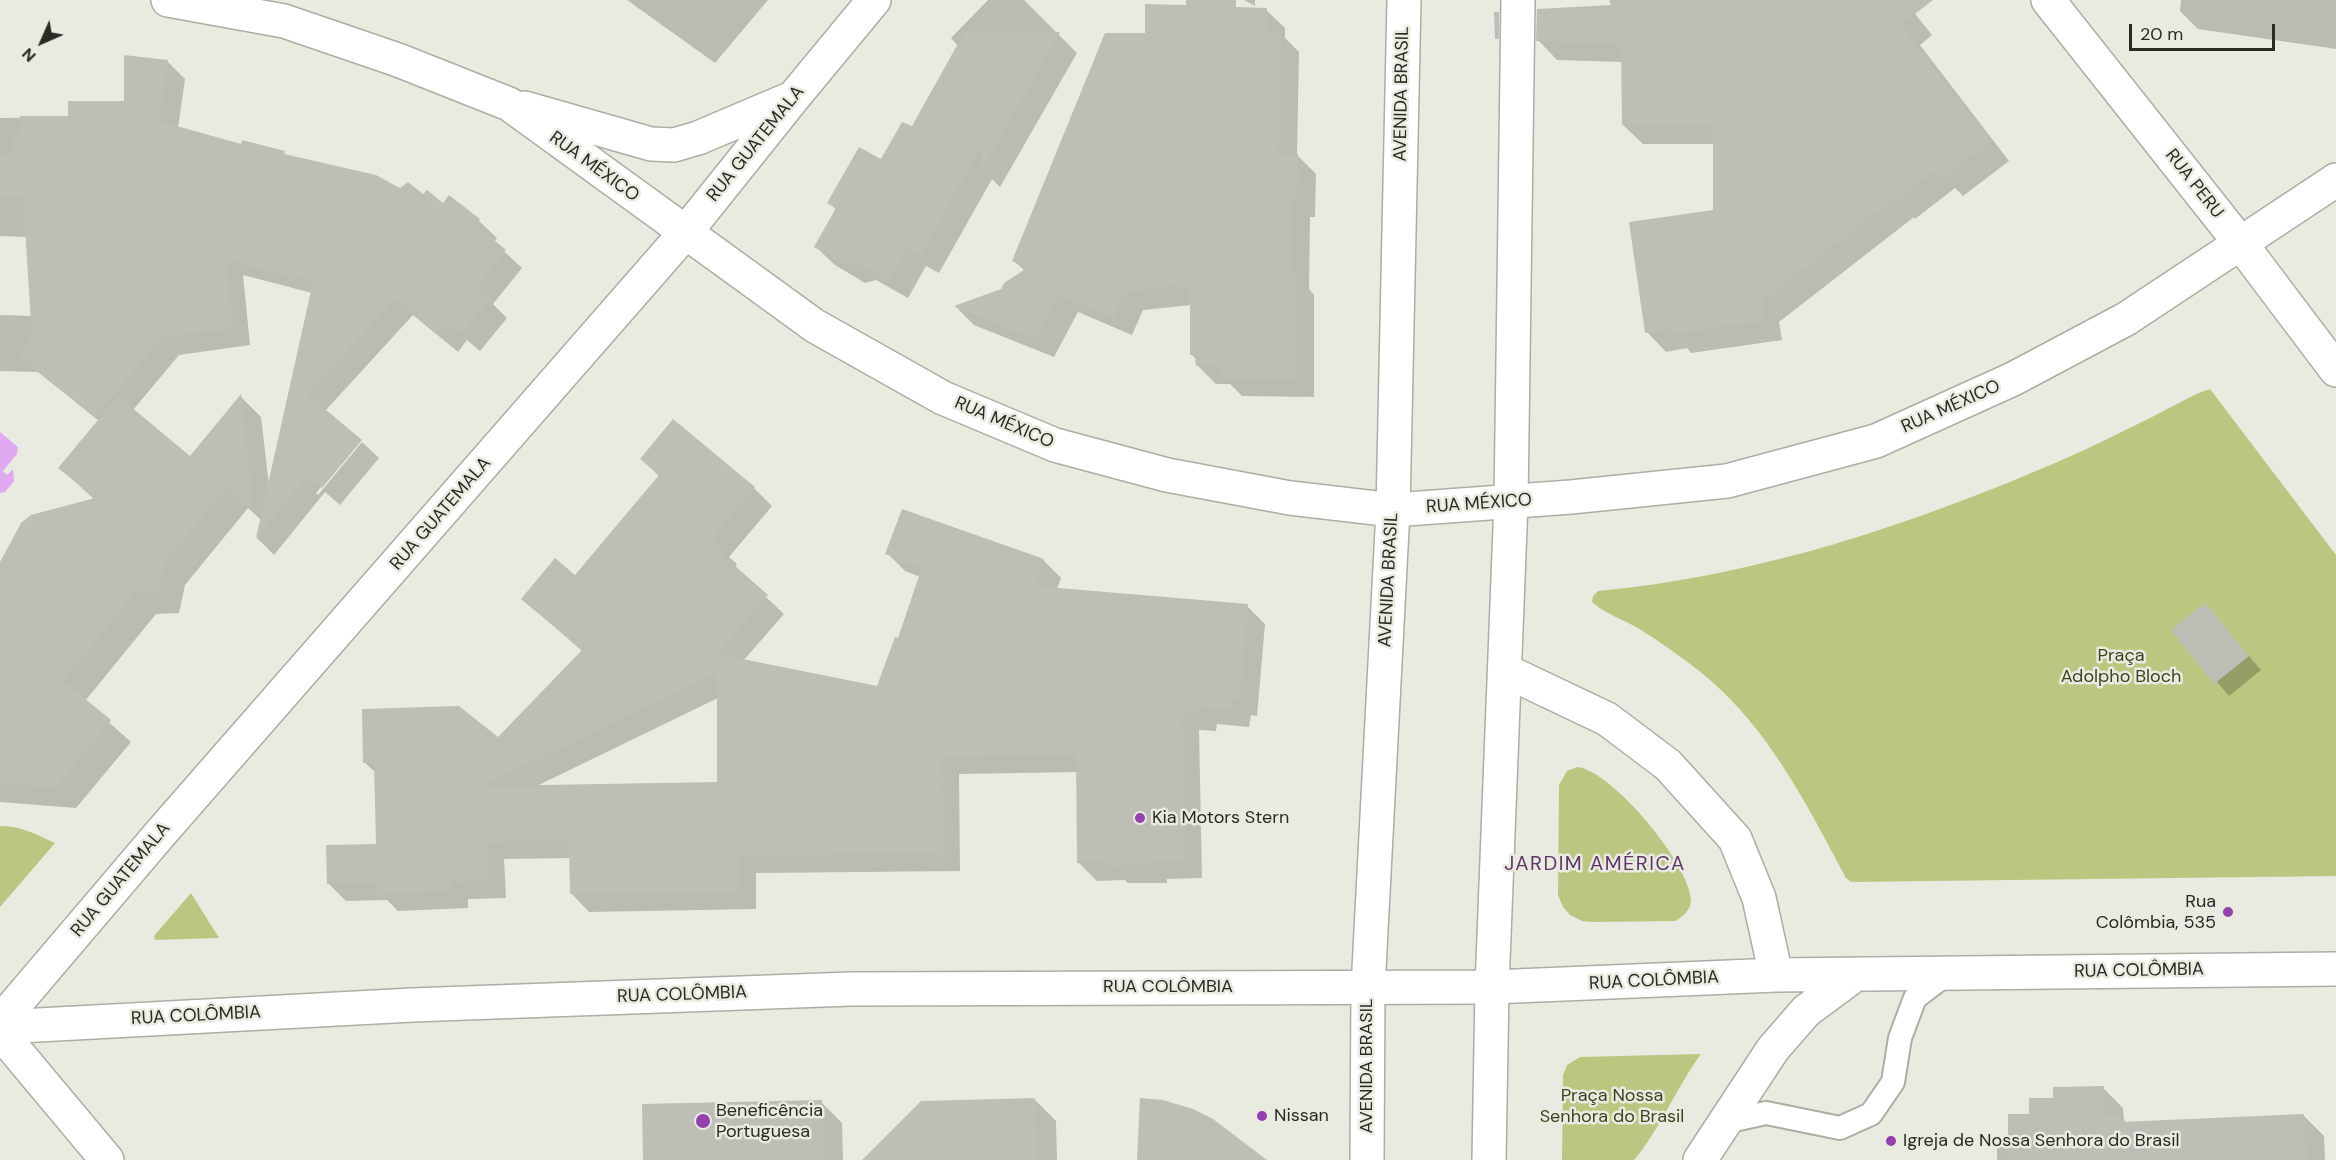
<!DOCTYPE html>
<meta charset="utf-8">
<style>
body{margin:0}
#map{position:relative;width:2336px;height:1160px;overflow:hidden;background:#e9ebe1;font-family:"DM Sans",sans-serif}
canvas{display:block}
.north{position:absolute;left:12px;top:12px;width:60px;height:60px;-webkit-text-stroke:4px #e9ebe1;paint-order:stroke;rotate:225deg;font-size:16px;font-weight:700;line-height:24px;text-align:center;color:#292a26}
.north::after{content:'';display:block;margin:auto;width:21px;height:27px;background:#292a26;clip-path:polygon(50% 0,100% 100%,50% 72%,0 100%)}
.scale{position:absolute;left:2129px;top:24px;width:146px;height:27px;box-sizing:border-box;border:3px solid #292a26;border-top:0;padding-left:8px;font-size:18px;line-height:21px;white-space:nowrap;color:#292a26;-webkit-text-stroke:4px #e9ebe1;paint-order:stroke}
</style>
<div id="map">
<canvas width="2336" height="1160"></canvas>
<div class="north">N</div>
<div class="scale">20 m</div>
</div>
<script>
const c = document.querySelector('canvas').getContext('2d');
c.lineJoin = 'round';
function paint(path, color) { c.fillStyle = color; c.fill(path, 'evenodd'); }
function strokePath(path, color, width, dash) { c.strokeStyle = color; c.lineWidth = width; c.lineCap = dash ? 'butt' : 'round'; c.setLineDash(dash || []); c.stroke(path); }
function label(font, color, halo, rows, align = 'center') {
  c.font = font + ' "DM Sans",sans-serif'; c.lineWidth = 5; c.setLineDash([]); c.textBaseline = 'middle'; c.strokeStyle = halo; c.fillStyle = color; for (const [text, x, y, turn = 0] of rows) {
    c.save(); c.translate(x, y); c.rotate((+turn || 0) * Math.PI / 180); c.textAlign = isNaN(turn) ? turn : align; if (halo) c.strokeText(text, 0, 0); c.fillText(text, 0, 0); c.restore();
  }
}
const green = new Path2D(`
 M 2210,389 L 2336,555 L 2336,876 L 1851,882 L 1846,878 C 1807,805 1768,727 1703,674 C 1682,657 1659,641 1636,627 C 1621,619 1605,613 1592,602 L 1593,596 L 1598,591 C 1759,576 1914,524 2062,460 C 2094,446 2125,430 2156,415 C 2174,406 2191,395 2210,389 Z
 M 1577,767 C 1612,770 1690,865 1691,900 C 1691,909 1683,917 1675,921 L 1592,922 L 1582,921 L 1570,915 L 1563,907 L 1558,895 L 1559,785 L 1567,771 Z
 M 0,826 C 19,825 38,835 55,843 L 0,907 Z
 M 191,893 L 219,938 L 155,940 L 154,936 Z
 M 1701,1054 C 1676,1088 1661,1128 1634,1160 L 1562,1160 L 1563,1075 L 1567,1065 L 1580,1057 Z`);
const water = new Path2D(`
 M 0,432 L 18,447 L 17,454 L 3,471 L 7,475 L 13,469 L 14,481 L 5,492 L 0,493 Z`);
const shadow = new Path2D(`
 M 627,0 L 768,0 L 715,63 Z
 M 988,0 L 1024,0 L 1077,53 L 1000,187 L 992,179 L 939,273 L 926,266 L 908,298 L 876,280 L 865,283 L 835,265 L 816,247 L 836,210 L 829,202 L 881,161 L 912,128 L 958,46 L 951,38 Z
 M 1244,0 L 1255,0 L 1255,6 Z
 M 1610,0 L 1904,0 L 1932,35 L 1920,45 L 2009,161 L 1963,196 L 1955,188 L 1915,219 L 1914,217 L 1779,322 L 1782,340 L 1691,353 L 1687,348 L 1666,352 L 1647,332 L 1714,211 L 1715,144 L 1643,144 L 1623,125 L 1622,62 L 1557,60 L 1538,40 L 1613,6 Z
 M 2181,0 L 2336,0 L 2336,49 L 2198,29 L 2180,11 Z
 M 1266,10 L 1285,28 L 1285,38 L 1299,52 L 1297,155 L 1316,174 L 1315,217 L 1310,217 L 1309,289 L 1314,295 L 1314,397 L 1242,396 L 1230,384 L 1216,384 L 1197,365 L 1197,360 L 1191,354 L 1192,305 L 1143,310 L 1132,335 L 1078,312 L 1054,357 L 974,325 L 956,307 L 1002,290 L 1025,271 L 1014,261 L 1146,35 Z
 M 167,61 L 185,79 L 178,128 L 242,146 L 284,153 L 288,156 L 423,196 L 443,205 L 449,197 L 479,221 L 497,238 L 494,242 L 522,268 L 493,304 L 507,318 L 480,351 L 467,340 L 458,352 L 413,315 L 325,411 L 360,440 L 316,493 L 318,495 L 362,442 L 379,458 L 340,505 L 325,492 L 274,555 L 257,538 L 261,520 L 248,508 L 185,585 L 179,613 L 156,614 L 85,701 L 131,742 L 76,808 L 0,802 L 0,566 L 95,500 L 60,468 L 99,421 L 38,372 L 0,371 L 0,315 L 32,316 L 27,237 L 0,236 L 0,118 L 69,117 L 126,102 ZM 243,275 L 312,293 L 269,485 L 261,417 L 241,397 L 191,458 L 133,410 L 179,355 L 250,345 Z
 M 673,421 L 754,488 L 772,506 L 729,557 L 737,564 L 735,568 L 784,614 L 743,661 L 878,688 L 898,640 L 920,577 L 905,571 L 887,553 L 1043,560 L 1061,578 L 1057,589 L 1247,606 L 1265,624 L 1257,716 L 1251,715 L 1249,727 L 1217,724 L 1216,731 L 1199,730 L 1202,878 L 1167,879 L 1167,883 L 1128,883 L 1125,880 L 1097,881 L 1079,863 L 1077,772 L 959,774 L 960,871 L 756,873 L 756,909 L 589,912 L 572,894 L 571,858 L 504,859 L 506,898 L 468,899 L 468,908 L 398,911 L 387,900 L 346,901 L 328,883 L 378,845 L 376,773 L 364,762 L 498,739 L 582,651 L 523,599 L 575,578 L 660,477 L 642,459 ZM 718,698 L 719,783 L 535,787 L 547,781 Z
 M 2205,605 L 2261,670 L 2229,696 L 2173,631 Z
 M 2103,1088 L 2123,1108 L 2124,1120 L 2127,1123 L 2304,1116 L 2324,1136 L 2325,1160 L 1997,1160 L 1997,1147 L 2010,1147 L 2030,1116 L 2054,1100 Z
 M 1035,1100 L 1056,1121 L 1057,1160 L 864,1160 Z
 M 821,1102 L 842,1123 L 843,1160 L 645,1160 Z`);
const building = new Path2D(`
 M 1186,0 L 1236,0 L 1236,7 L 1267,8 L 1266,32 L 1281,32 L 1278,153 L 1298,154 L 1297,199 L 1292,199 L 1291,275 L 1296,274 L 1296,379 L 1221,378 L 1221,366 L 1196,366 L 1195,355 L 1190,355 L 1190,285 L 1124,292 L 1114,317 L 1059,295 L 1035,340 L 954,306 L 1001,289 L 1004,283 L 1027,268 L 1012,261 L 1105,33 L 1145,33 L 1145,4 L 1186,5 Z
 M 1609,0 L 1933,0 L 1901,25 L 1990,141 L 1943,178 L 1936,170 L 1895,201 L 1893,199 L 1761,302 L 1763,321 L 1670,334 L 1670,329 L 1645,333 L 1629,222 L 1713,210 L 1713,125 L 1622,125 L 1621,44 L 1536,41 L 1537,9 L 1611,5 Z
 M 1494,12 L 1499,12 L 1499,39 L 1495,39 Z
 M 965,31 L 1060,32 L 981,170 L 982,145 L 920,256 L 907,248 L 889,281 L 856,262 L 846,265 L 814,247 L 836,208 L 827,203 L 859,147 L 881,159 L 902,122 L 912,126 Z
 M 124,55 L 168,60 L 159,121 L 241,144 L 242,140 L 285,151 L 284,154 L 376,175 L 400,188 L 408,182 L 423,194 L 427,190 L 443,203 L 449,195 L 480,219 L 476,225 L 506,250 L 475,288 L 490,299 L 461,334 L 449,324 L 439,335 L 395,299 L 307,394 L 362,440 L 322,488 L 307,476 L 256,538 L 313,282 L 226,259 L 233,328 L 161,338 L 95,417 L 18,354 L 32,337 L 23,197 L 0,198 L 0,154 L 14,154 L 14,134 L 20,134 L 20,116 L 68,116 L 68,101 L 124,101 Z
 M 241,394 L 253,512 L 226,488 L 164,563 L 158,592 L 134,593 L 63,681 L 111,720 L 55,788 L 0,783 L 0,562 L 21,523 L 31,515 L 95,498 L 58,468 L 118,396 L 190,456 Z
 M 673,419 L 755,487 L 712,538 L 721,546 L 717,550 L 768,595 L 717,654 L 877,686 L 895,637 L 898,638 L 922,567 L 885,554 L 902,509 L 1044,559 L 1035,586 L 1248,604 L 1240,699 L 1233,698 L 1232,710 L 1200,707 L 1199,714 L 1182,713 L 1185,861 L 1150,862 L 1150,865 L 1108,866 L 1109,863 L 1077,863 L 1076,754 L 942,757 L 943,854 L 738,856 L 739,892 L 570,894 L 569,841 L 487,842 L 489,881 L 451,882 L 451,891 L 378,894 L 378,883 L 327,884 L 326,845 L 376,844 L 374,762 L 363,763 L 362,709 L 459,706 L 498,737 L 582,650 L 521,599 L 555,558 L 575,575 L 659,475 L 640,459 ZM 717,673 L 717,782 L 483,786 L 529,763 Z
 M 2205,603 L 2249,656 L 2214,684 L 2171,630 Z
 M 2104,1086 L 2104,1114 L 2120,1114 L 2120,1122 L 2304,1114 L 2306,1160 L 2008,1160 L 2008,1114 L 2029,1114 L 2029,1098 L 2053,1098 L 2053,1087 Z
 M 1035,1098 L 1037,1160 L 862,1160 L 921,1101 Z
 M 1140,1098 L 1163,1100 L 1193,1109 L 1213,1119 L 1267,1160 L 1137,1160 Z
 M 822,1100 L 823,1160 L 643,1160 L 642,1104 Z`);
const service = new Path2D(`
 M 1725,1122 L 1766,1113 L 1840,1128 L 1871,1114 L 1893,1082 L 1900,1038 L 1915,998 L 1948,973`);
const minor = new Path2D(`
 M 168,0 L 284,21 L 398,60 L 509,104 L 815,326 L 943,398 L 1055,445 L 1167,475 L 1290,498 L 1393,510 L 1571,497 L 1727,481 L 1876,441 L 2013,379 L 2126,319 L 2336,180
 M 2048,0 L 2241,244 L 2336,370
 M 525,108 L 651,144 L 674,145 L 698,138 L 790,99
 M 0,1022 L 160,834 L 685,233 L 793,98 L 874,0
 M 0,1032 L 107,1160`);
const secondary = new Path2D(`
 M 1506,671 L 1607,719 L 1668,765 L 1735,839 L 1759,898 L 1776,975
 M 0,1027 L 412,1005 L 851,989 L 1492,987 L 1776,975 L 2336,969
 M 1700,1160 L 1773,1049 L 1806,1011 L 1856,974`);
const primary = new Path2D(`
 M 1367,1160 L 1368,988 L 1393,510 L 1404,0
 M 1489,1160 L 1492,987 L 1511,502 L 1518,0`);
const markers = [
 [1140,818,6,"#9440ae"],
 [2228,912,6,"#9440ae"],
 [1262,1116,6,"#9440ae"],
 [703,1121,8,"#9440ae"],
 [1891,1141,6,"#9440ae"]
];
const streetNames = [
 ["AVENIDA BRASIL",1402,94,-89],
 ["RUA GUATEMALA",756,144,-51],
 ["RUA MÉXICO",594,167,36],
 ["RUA PERU",2194,184,52],
 ["RUA MÉXICO",1951,407,-24],
 ["RUA MÉXICO",1004,423,23],
 ["RUA MÉXICO",1479,504,-4],
 ["RUA GUATEMALA",441,514,-49],
 ["AVENIDA BRASIL",1389,580,-87],
 ["RUA GUATEMALA",121,880,-50],
 ["RUA COLÔMBIA",2139,971,-1],
 ["RUA COLÔMBIA",1654,981,-3],
 ["RUA COLÔMBIA",1168,987],
 ["RUA COLÔMBIA",682,995,-2],
 ["RUA COLÔMBIA",196,1016,-3],
 ["AVENIDA BRASIL",1367,1066,-90]
];
const parkNames = [
 ["Praça",2121,656],
 ["Adolpho Bloch",2121,677],
 ["Praça Nossa",1612,1096],
 ["Senhora do Brasil",1612,1117]
];
const poiNames = [
 ["Kia Motors Stern",1152,818],
 ["Rua",2216,902,"right"],
 ["Colômbia, 535",2216,923,"right"],
 ["Beneficência",716,1111],
 ["Portuguesa",716,1132],
 ["Nissan",1274,1116],
 ["Igreja de Nossa Senhora do Brasil",1903,1141]
];
const neighbourhoodNames = [
 ["JARDIM AMÉRICA",1595,865]
];
paint(green, '#bcc680');
paint(water, '#e0a9f2');
paint(shadow, '#0003');
paint(building, '#bdbfb6');
strokePath(service, '#acada4', 26);
strokePath(minor, '#acada4', 36);
strokePath(secondary, '#acada4', 36);
strokePath(primary, '#acada4', 36);
strokePath(service, '#fff', 22);
strokePath(minor, '#fff', 33);
strokePath(secondary, '#fff', 33);
strokePath(primary, '#fff', 33);
for (const [x, y, r, color] of markers) { const dot = new Path2D(); dot.arc(x, y, r, 0, 2 * Math.PI); c.fillStyle = color; c.fill(dot); strokePath(dot, '#e9ebe1', 2); }
label('18px', '#292a26', '#e9ebe1', streetNames);
label('18px', '#3e431c', '#e9ebe1', parkNames);
label('18px', '#292a26', '#e9ebe1', poiNames, 'left');
c.letterSpacing = '1.5px';
label('20px', '#5e356b', '#e9ebe1', neighbourhoodNames);
c.letterSpacing = '0px';
</script>
